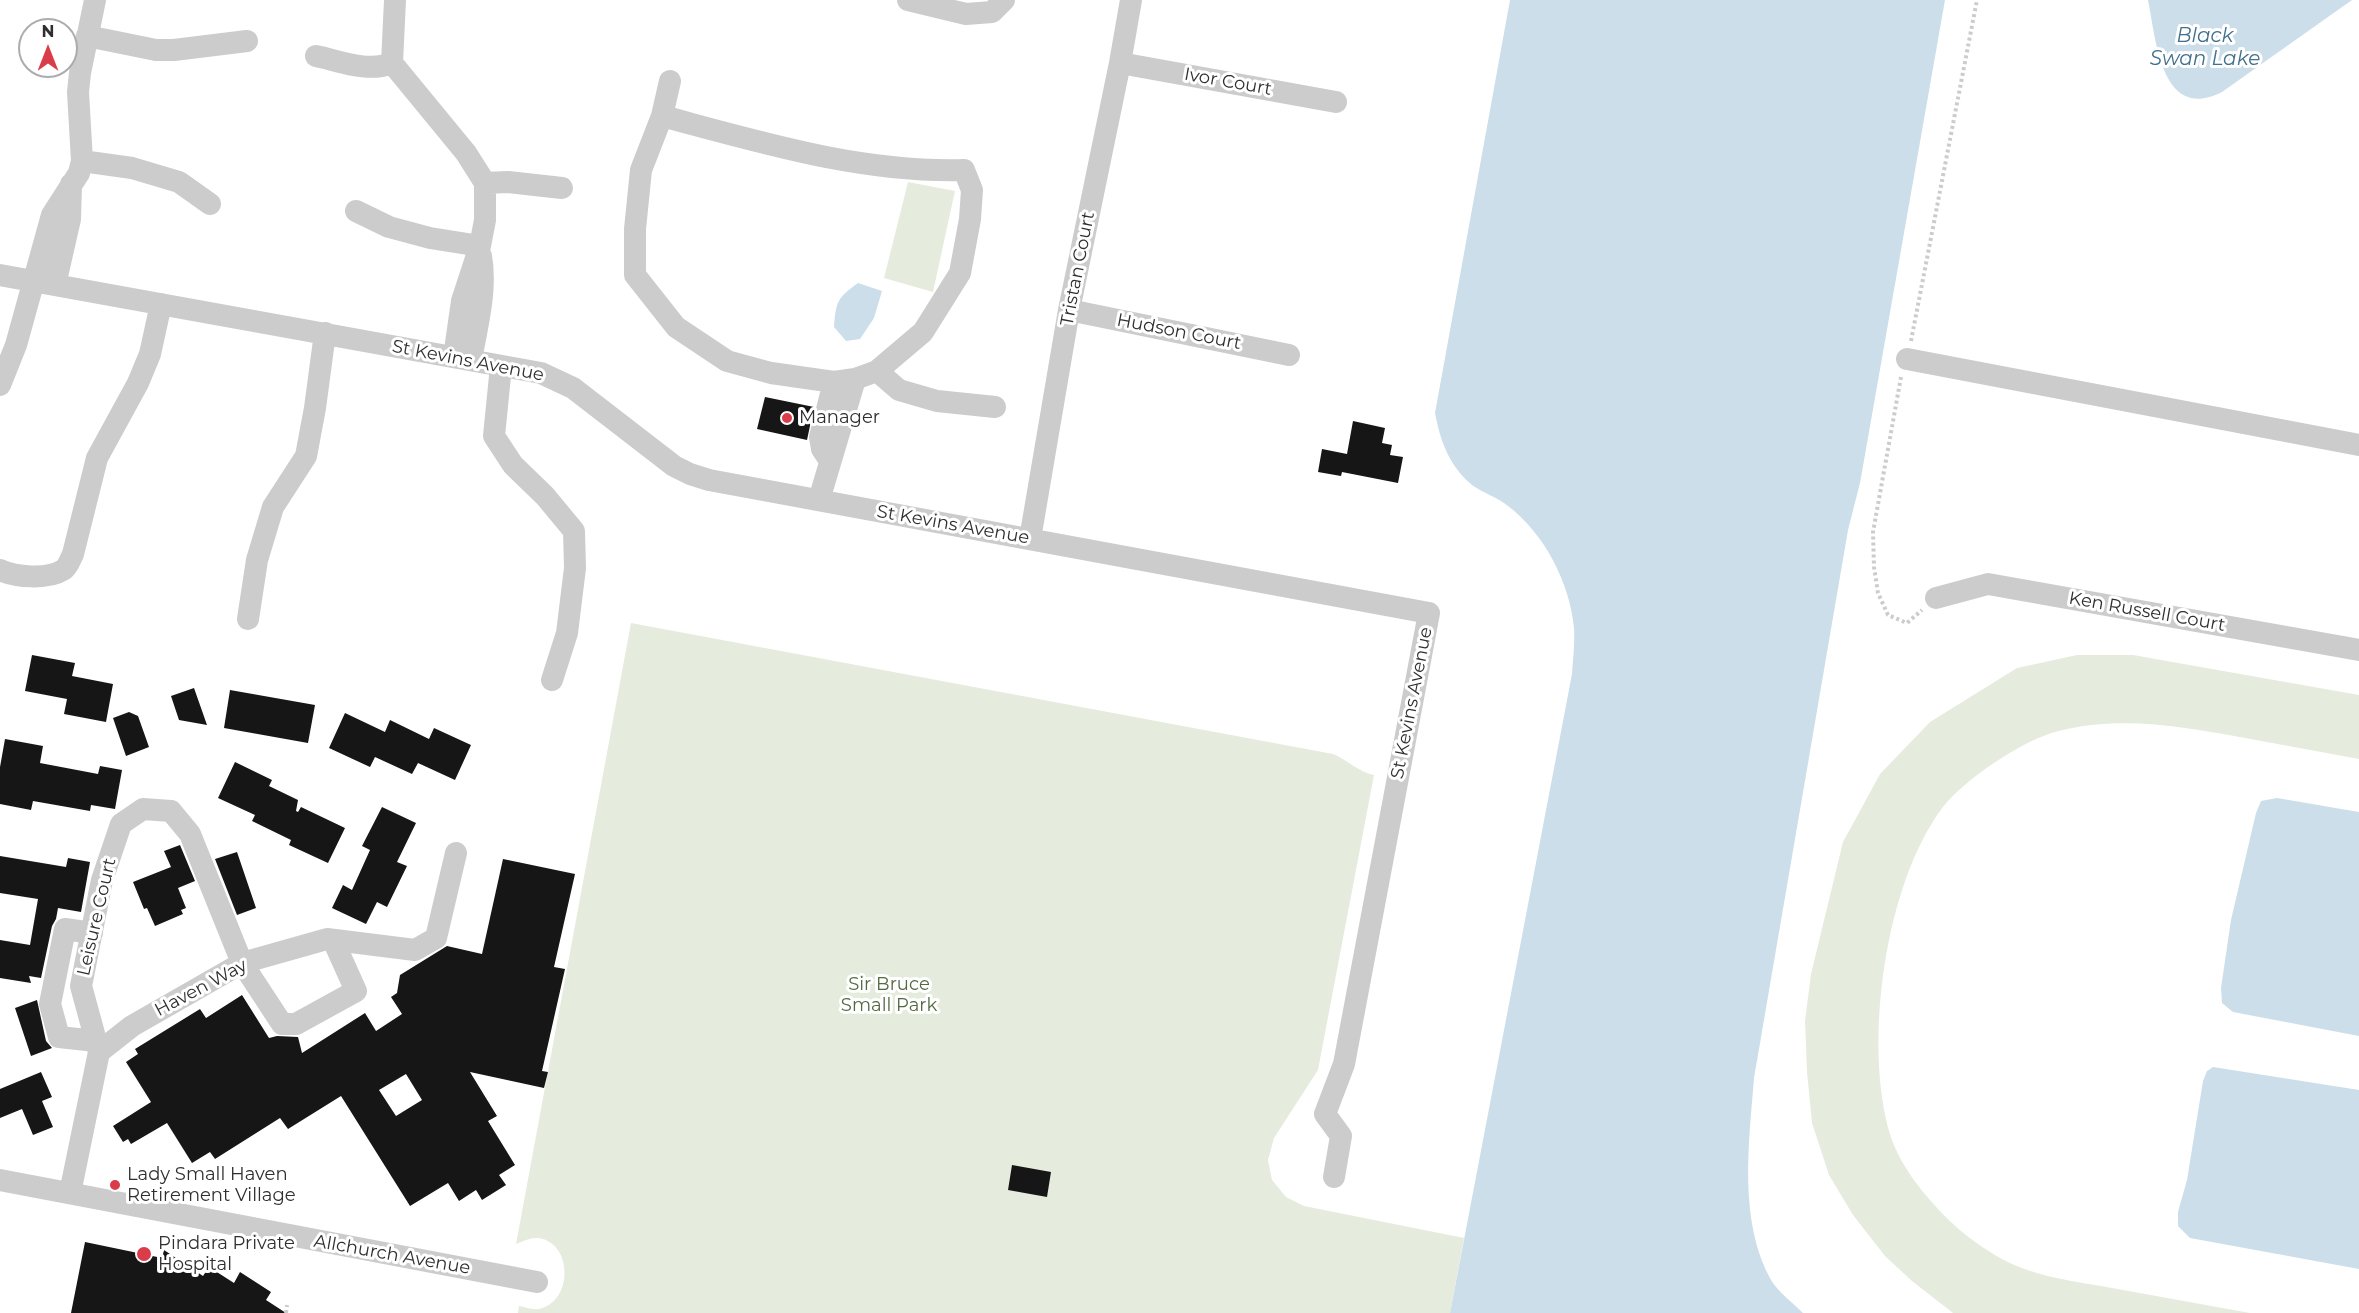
<!DOCTYPE html>
<style>
body{margin:0}
#map{position:relative;width:2359px;height:1313px;overflow:hidden;background:#fff;font-family:Montserrat,sans-serif}
canvas{display:block}
.north{position:absolute;left:18px;top:18px;width:60px;height:60px;box-sizing:border-box;background:#fff;border:2px solid #acacac;border-radius:50%;rotate:0deg;font-size:16px;font-weight:700;line-height:24px;text-align:center;color:#2f2f2f}
.north::after{content:'';display:block;margin:auto;width:21px;height:27px;background:#da3d49;clip-path:polygon(50% 0,100% 100%,50% 72%,0 100%)}
</style>
<div id="map">
<canvas width="2359" height="1313"></canvas>
<div class="north">N</div>
</div>
<script>
const c = document.querySelector('canvas').getContext('2d');
c.lineJoin = 'round';
function paint(path, color) { c.fillStyle = color; c.fill(path, 'evenodd'); }
function strokePath(path, color, width, dash) { c.strokeStyle = color; c.lineWidth = width; c.lineCap = dash ? 'butt' : 'round'; c.setLineDash(dash || []); c.stroke(path); }
function label(font, color, halo, rows, align = 'center') {
  c.font = font + ' Montserrat,sans-serif'; c.lineWidth = 6; c.setLineDash([]); c.textBaseline = 'middle'; c.strokeStyle = halo; c.fillStyle = color; for (const [text, x, y, turn = 0] of rows) {
    c.save(); c.translate(x, y); c.rotate((+turn || 0) * Math.PI / 180); c.textAlign = isNaN(turn) ? turn : align; if (halo) c.strokeText(text, 0, 0); c.fillText(text, 0, 0); c.restore();
  }
}
const green = new Path2D(`
 M 908,182 L 955,191 L 933,292 L 884,278 Z
 M 631,623 L 1333,754 C 1348,760 1358,772 1374,775 L 1318,1070 L 1274,1138 L 1268,1160 L 1272,1180 L 1286,1197 L 1304,1206 L 1464,1238 L 1450,1313 L 518,1313 L 519,1306 C 525,1307 532,1310 538,1309 C 571,1304 574,1249 543,1239 C 534,1236 524,1241 516,1244 Z
 M 2077,655 L 2133,655 L 2359,695 L 2359,759 C 2321,752 2283,745 2245,738 C 2185,727 2120,715 2059,731 C 2024,739 1965,779 1943,807 C 1885,883 1863,1043 1890,1134 C 1900,1167 1927,1199 1952,1223 C 1969,1239 1991,1254 2012,1264 C 2043,1278 2079,1282 2112,1288 C 2158,1296 2204,1305 2250,1313 L 1953,1313 L 1912,1281 L 1885,1256 L 1853,1215 L 1829,1175 L 1812,1123 L 1807,1072 L 1805,1021 L 1811,974 L 1843,842 L 1880,774 L 1930,722 L 2017,668 Z`);
const water = new Path2D(`
 M 1510,0 L 1945,0 L 1860,483 L 1848,530 L 1754,1078 C 1749,1142 1738,1221 1771,1280 C 1778,1292 1793,1303 1803,1313 L 1450,1313 L 1572,674 C 1573,659 1575,643 1574,628 C 1570,583 1544,533 1508,506 C 1497,497 1483,493 1472,485 C 1449,466 1440,440 1435,413 Z
 M 2148,0 L 2352,0 L 2222,92 C 2161,123 2156,39 2148,0 Z
 M 858,283 L 882,291 L 874,318 L 860,339 L 846,341 L 834,327 C 836,302 837,298 858,283 Z
 M 2277,798 L 2359,812 L 2359,1036 L 2233,1012 L 2222,1003 L 2221,988 L 2231,920 L 2256,813 L 2261,801 Z
 M 2213,1067 L 2359,1090 L 2359,1269 L 2190,1238 L 2178,1226 L 2178,1212 L 2187,1180 L 2203,1081 L 2207,1071 Z`);
const building = new Path2D(`
 M 765,397 L 814,407 L 807,440 L 757,429 Z
 M 1353,421 L 1385,428 L 1382,443 L 1392,445 L 1390,455 L 1403,457 L 1398,483 L 1342,472 L 1341,476 L 1318,472 L 1322,449 L 1347,454 Z
 M 32,655 L 75,663 L 72,676 L 113,684 L 106,722 L 64,714 L 67,699 L 25,691 Z
 M 194,688 L 207,725 L 179,720 L 171,696 Z
 M 230,690 L 315,705 L 308,743 L 224,728 Z
 M 129,712 L 138,716 L 149,747 L 126,756 L 113,718 Z
 M 345,713 L 385,732 L 390,720 L 429,739 L 434,728 L 471,745 L 455,780 L 418,763 L 412,774 L 375,757 L 370,767 L 329,748 Z
 M 5,739 L 43,746 L 40,763 L 98,774 L 100,766 L 122,770 L 115,809 L 91,805 L 90,811 L 33,801 L 31,810 L 0,804 L 0,767 Z
 M 235,762 L 272,780 L 269,786 L 298,800 L 296,811 L 298,812 L 301,807 L 345,828 L 328,863 L 289,845 L 291,840 L 252,821 L 255,815 L 218,798 Z
 M 382,807 L 416,823 L 397,862 L 407,866 L 387,907 L 377,902 L 366,924 L 332,908 L 343,885 L 352,890 L 370,850 L 362,846 Z
 M 180,845 L 195,881 L 178,888 L 186,908 L 181,910 L 183,914 L 155,926 L 147,908 L 144,909 L 133,882 L 171,867 L 164,851 Z
 M 237,852 L 256,908 L 237,915 L 215,859 Z
 M 0,856 L 66,867 L 68,858 L 90,862 L 81,912 L 58,908 L 56,919 L 52,926 L 41,978 L 29,976 L 31,983 L 0,978 L 0,940 L 30,945 L 38,899 L 0,893 Z
 M 503,859 L 575,874 L 554,967 L 565,969 L 542,1071 L 548,1072 L 544,1088 L 470,1072 L 497,1116 L 488,1121 L 515,1165 L 499,1175 L 506,1185 L 482,1200 L 476,1190 L 459,1201 L 448,1183 L 410,1206 L 341,1096 L 288,1129 L 280,1118 L 215,1159 L 210,1152 L 192,1163 L 167,1123 L 131,1144 L 128,1139 L 123,1142 L 113,1126 L 151,1102 L 126,1062 L 138,1054 L 135,1049 L 200,1009 L 206,1018 L 242,995 L 269,1038 L 277,1036 L 298,1037 L 302,1053 L 365,1013 L 376,1031 L 402,1014 L 391,997 L 397,993 L 400,975 L 447,946 L 482,954 ZM 406,1074 L 422,1100 L 396,1116 L 379,1090 Z
 M 37,1000 L 46,1041 L 52,1048 L 31,1056 L 15,1008 Z
 M 41,1072 L 52,1097 L 42,1101 L 53,1127 L 33,1135 L 22,1109 L 0,1118 L 0,1089 Z
 M 1012,1165 L 1051,1172 L 1047,1197 L 1008,1190 Z
 M 85,1242 L 162,1258 L 164,1250 L 203,1276 L 209,1267 L 234,1283 L 240,1272 L 271,1292 L 266,1300 L 286,1313 L 71,1313 Z`);
const path = new Path2D(`
 M 1911,341 L 1977,0
 M 1901,377 L 1873,532 L 1874,567 L 1878,593 L 1888,615 L 1907,623 L 1922,610
 M 286,1313 L 287,1305`);
const minor = new Path2D(`
 M 395,0 L 392,63 L 466,153 L 485,183 L 485,220 L 480,246 L 462,301 L 454,357
 M 908,0 L 966,14 L 992,12 L 1004,0
 M 87,36 L 156,50 L 174,50 L 247,41
 M 316,56 C 340,61 368,73 392,63
 M 1120,63 L 1336,102
 M 662,116 C 760,142 861,173 964,170 L 972,190 L 970,219 L 960,273 L 923,332 L 877,371 L 855,379 L 834,382 L 771,373 L 727,361 L 676,327 L 635,275 L 635,229 L 641,170 Z
 M 662,116 L 670,81
 M 82,161 L 132,168 L 179,182 L 210,204
 M 485,183 L 508,182 L 562,188
 M 356,211 L 389,227 L 430,238 L 480,246
 M 0,275 L 541,373 L 573,388 L 674,466 L 690,474 L 709,480 L 1429,613 L 1344,1064 L 1325,1114 L 1341,1136 L 1334,1177
 M 55,285 L 70,219 L 71,184
 M 1069,310 L 1289,355
 M 1907,359 L 2359,445
 M 471,360 C 477,326 487,290 481,256
 M 501,366 L 494,436 L 513,465 L 545,496 L 574,531 L 575,568 L 567,633 L 552,680
 M 877,371 L 899,390 L 937,401 L 995,407
 M 0,385 L 16,345 L 52,215 L 79,173 L 82,161 L 78,92 L 80,73 L 95,0
 M 830,461 L 822,449 L 820,437 L 834,382
 M 819,500 L 855,379
 M 1030,539 L 1069,310 L 1120,63 L 1131,0
 M 0,570 C 15,577 47,580 63,570 C 68,567 70,560 73,554 L 97,458 L 138,383 L 150,354 L 161,304
 M 1936,598 L 1988,584 L 2359,650
 M 248,619 L 257,560 L 273,507 L 306,456 L 315,408 L 325,333
 M 92,933 L 65,929 L 50,1004 L 59,1037 L 96,1041
 M 99,1052 L 81,986 L 102,880 L 121,824 L 143,809 L 171,811 L 190,834 L 242,963 L 282,1024 L 296,1024 L 356,991 L 333,940
 M 0,1180 L 537,1282
 M 70,1193 L 99,1052 L 132,1026 L 242,963 L 327,939 L 415,950 L 436,938 L 456,853`);
const markers = [
 [787,418,6,"#da3d49"],
 [115,1185,6,"#da3d49"],
 [144,1254,8,"#da3d49"]
];
const streetNames = [
 ["Ivor Court",1228,82,10],
 ["Tristan Court",1078,269,-79],
 ["Hudson Court",1179,332,11],
 ["St Kevins Avenue",468,361,11],
 ["St Kevins Avenue",953,525,10],
 ["Ken Russell Court",2147,612,10],
 ["St Kevins Avenue",1412,703,-79],
 ["Leisure Court",97,917,-77],
 ["Haven Way",201,988,-28],
 ["Allchurch Avenue",392,1255,10]
];
const poiNames = [
 ["Manager",799,418],
 ["Lady Small Haven",127,1175],
 ["Retirement Village",127,1196],
 ["Pindara Private",158,1244],
 ["Hospital",158,1265]
];
const parkNames = [
 ["Sir Bruce",889,985],
 ["Small Park",889,1006]
];
const waterNames = [
 ["Black",2205,36],
 ["Swan Lake",2205,59]
];
paint(green, '#e5ecde');
paint(water, '#ccdeea');
paint(building, '#161616');
strokePath(path, '#ccc', 4, [3, 3]);
strokePath(minor, '#ccc', 22);
for (const [x, y, r, color] of markers) { const dot = new Path2D(); dot.arc(x, y, r, 0, 2 * Math.PI); c.fillStyle = color; c.fill(dot); strokePath(dot, '#fff', 2); }
label('18px', '#2f2f2f', '#fff', streetNames);
label('18px', '#2f2f2f', '#fff', poiNames, 'left');
label('18px', '#53693f', '#fff', parkNames);
label('italic 20px', '#42708d', '#fff', waterNames);
</script>
